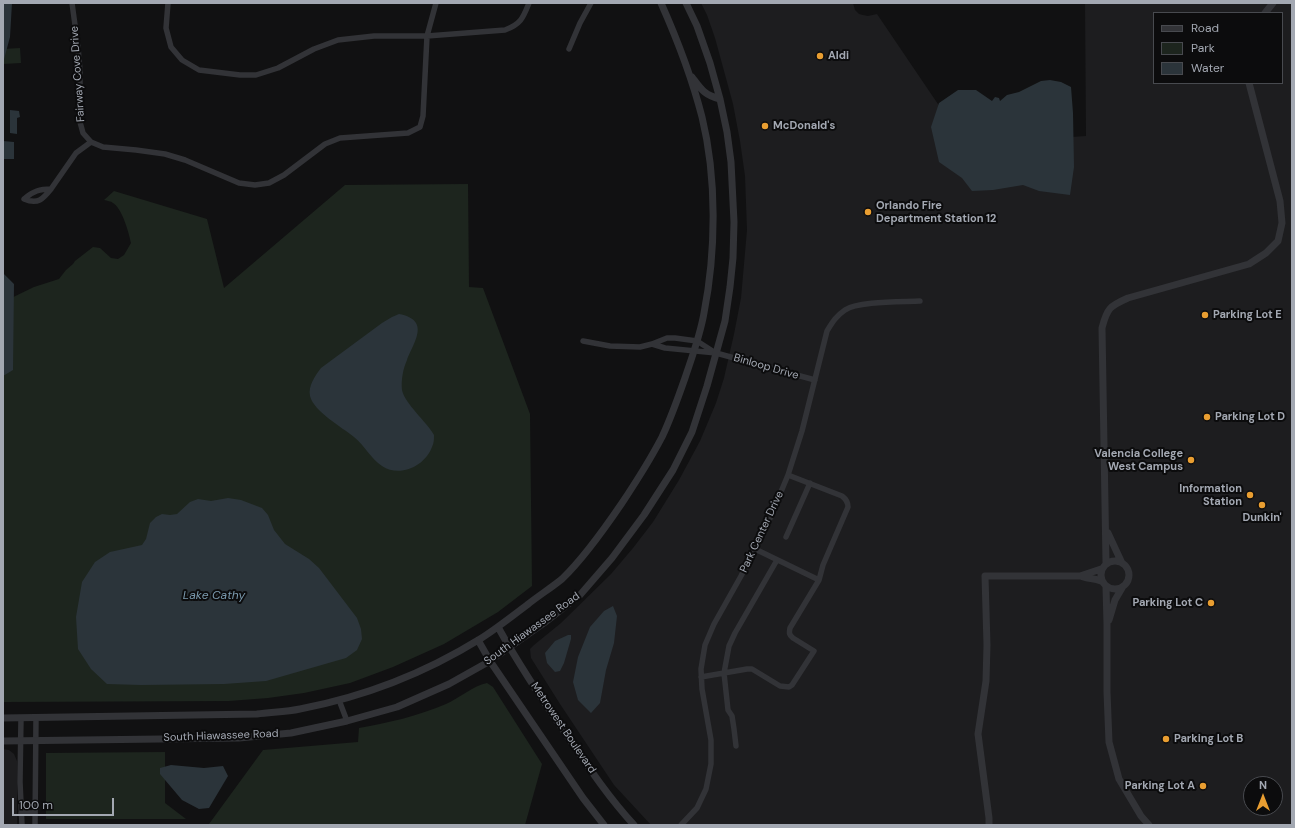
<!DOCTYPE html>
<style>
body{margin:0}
#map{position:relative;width:1295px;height:828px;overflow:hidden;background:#111112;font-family:"DM Sans",sans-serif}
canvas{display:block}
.frame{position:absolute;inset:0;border:4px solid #a3a8b2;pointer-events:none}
.legend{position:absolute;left:1153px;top:12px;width:130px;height:72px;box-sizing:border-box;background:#0c0c0d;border:1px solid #484a4f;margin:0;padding:5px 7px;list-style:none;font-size:12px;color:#a3a8b2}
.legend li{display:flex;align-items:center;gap:8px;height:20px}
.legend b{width:20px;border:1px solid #484a4f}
.north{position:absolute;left:1243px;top:776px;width:40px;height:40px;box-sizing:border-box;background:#0c0c0d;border:1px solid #484a4f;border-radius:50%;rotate:0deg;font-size:11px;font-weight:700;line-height:16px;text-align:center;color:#a3a8b2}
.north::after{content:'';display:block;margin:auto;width:14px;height:18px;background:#e99e31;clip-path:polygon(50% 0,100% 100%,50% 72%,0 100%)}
.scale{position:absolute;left:12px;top:798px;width:102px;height:18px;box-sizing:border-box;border:2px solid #a3a8b2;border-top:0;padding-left:5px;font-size:12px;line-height:14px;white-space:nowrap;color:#a3a8b2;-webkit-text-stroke:3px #0c0c0d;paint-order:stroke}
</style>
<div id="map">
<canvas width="1295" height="828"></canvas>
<div class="frame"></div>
<ul class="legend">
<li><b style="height:5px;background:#323337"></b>Road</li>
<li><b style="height:11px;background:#1d251e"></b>Park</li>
<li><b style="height:11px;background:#2b343a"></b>Water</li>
</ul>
<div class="north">N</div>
<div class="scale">100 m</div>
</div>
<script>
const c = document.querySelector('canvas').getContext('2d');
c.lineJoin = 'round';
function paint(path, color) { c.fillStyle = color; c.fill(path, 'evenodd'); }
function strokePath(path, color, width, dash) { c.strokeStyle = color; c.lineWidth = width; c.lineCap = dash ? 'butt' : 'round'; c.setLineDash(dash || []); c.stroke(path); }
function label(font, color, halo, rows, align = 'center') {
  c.font = font + ' "DM Sans",sans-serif'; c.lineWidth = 4; c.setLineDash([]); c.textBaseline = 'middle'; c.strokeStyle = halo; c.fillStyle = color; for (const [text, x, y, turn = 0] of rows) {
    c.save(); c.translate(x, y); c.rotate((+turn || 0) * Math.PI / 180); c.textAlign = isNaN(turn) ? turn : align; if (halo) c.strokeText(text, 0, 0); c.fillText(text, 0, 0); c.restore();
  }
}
const built = new Path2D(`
 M 701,3 L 853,3 L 855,10 L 859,14 L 863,15 L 868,16 L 877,14 L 965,144 L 1086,136 L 1085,3 L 1292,3 L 1292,825 L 651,825 L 614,785 L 560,704 L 531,658 L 530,649 L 534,645 L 561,623 L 611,574 L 633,548 L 653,522 L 679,480 L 700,441 L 716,403 L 724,378 L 734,334 L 741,298 L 747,230 L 745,176 L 740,141 L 733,104 L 715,38 L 707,15 ZM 1154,13 L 1282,13 L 1282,83 L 1154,83 ZM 1251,784 L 1275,784 L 1275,808 L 1251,808 Z
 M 3,749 L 9,750 L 14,754 L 17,761 L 17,825 L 3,825 Z`);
const green = new Path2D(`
 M 20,48 L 21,63 L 3,64 L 3,49 Z
 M 468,184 L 469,287 L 483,288 L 530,414 L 532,586 L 498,612 L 444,644 L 393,667 L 350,683 L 304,693 L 268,698 L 229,701 L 3,702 L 3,302 L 34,287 L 59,279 L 66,270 L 73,264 L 75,261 L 93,247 L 100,248 L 111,258 L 118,259 L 124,255 L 131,243 C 129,233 122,208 113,203 C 111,201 107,201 104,200 L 114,191 L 207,219 L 224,288 L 345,185 Z
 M 487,683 L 493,687 L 542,764 L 525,825 L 211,825 L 209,824 L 263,750 L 358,742 L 359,728 C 388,723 418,716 446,704 C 460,698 472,686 487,683 Z
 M 165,752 L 165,803 L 186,819 L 46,819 L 46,753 Z`);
const water = new Path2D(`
 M 3,3 L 12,3 L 10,37 L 3,63 Z
 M 1050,80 L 1061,82 L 1071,87 L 1073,113 L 1074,167 L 1070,195 L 1039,191 L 1023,185 L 993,190 L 972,191 L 962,178 L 939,162 L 931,127 L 939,103 L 958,90 L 976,90 L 992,101 L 995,97 L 999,98 L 1000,101 L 1007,95 L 1019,92 L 1041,81 Z
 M 10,110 L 19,111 L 20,117 L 17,118 L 17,134 L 10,133 Z
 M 3,141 L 14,142 L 14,159 L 3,159 Z
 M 3,273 L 14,284 L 13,370 L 3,376 Z
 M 399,314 C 431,320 414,342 407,360 C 403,369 401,380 402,390 C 405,404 426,421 434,435 C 434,439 434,443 432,447 C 425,466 400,478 382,466 C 371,459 365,446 354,437 C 342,427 314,412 310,396 C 308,386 315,376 321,368 L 382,323 L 392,317 Z
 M 228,498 L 241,500 L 262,508 L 268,515 L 274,530 L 285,544 L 309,559 L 319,568 L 357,618 L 361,629 L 362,639 L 357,650 L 346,658 L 266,681 L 224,684 L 141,685 L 107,684 L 91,669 L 78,649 L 76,617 L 82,582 L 95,562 L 110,552 L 142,545 L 146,539 L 150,523 L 156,517 L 162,514 L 170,515 L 177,514 L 190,502 L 198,499 L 211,501 Z
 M 613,606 L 617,616 L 614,643 L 606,670 L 600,703 L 591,713 L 578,700 L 573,682 L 578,657 L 590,627 L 604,611 Z
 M 568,635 L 571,635 L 571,639 L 564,663 L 560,671 L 555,672 L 547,663 L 545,653 L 555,641 Z
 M 171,765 L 204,768 L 223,766 L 228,776 L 209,808 L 199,809 L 182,800 L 160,774 L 160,768 Z`);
const minor = new Path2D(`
 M 72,3 L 78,47 L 80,71 L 80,122 L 83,133 L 91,142 L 103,147 L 136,150 L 165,154 L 185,160 L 239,183 L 255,185 L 269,183 L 284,175 L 325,144 L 340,138 L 408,133 L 420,127 L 423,116 L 427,36 L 436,3
 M 168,3 L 166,28 L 171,47 L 182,60 L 199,70 L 240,75 L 256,75 L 278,68 L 314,49 L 338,40 L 374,36 L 427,36 L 505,30 C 521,24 523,18 529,3
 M 569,49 L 580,23 L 591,3
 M 51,189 C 43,199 38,205 24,199 C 33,191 40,189 51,189 L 76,153 L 91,142
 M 583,341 L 610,346 L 640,347 L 652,344 L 667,338 L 675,338 L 697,341 L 714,352
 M 652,344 L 665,348 L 716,353 L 815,380
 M 788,475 L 842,496 C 846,499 848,502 848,507 L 823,565 L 819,580
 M 786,537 L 810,483
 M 701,677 L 747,669 L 752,669 L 780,686 L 789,687 L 792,685 L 814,651 L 793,638 C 789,635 789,633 790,628 L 819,580 L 755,549
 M 339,700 L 347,721
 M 21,718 L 20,782 L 22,825
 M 736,746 L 734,729 L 732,716 L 728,710 L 724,673 L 729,646 L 735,633 L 777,560
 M 21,813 L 35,813
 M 35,825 L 36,718
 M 681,825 L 697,808 L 706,789 L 711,764 L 711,740 L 702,689 L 701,669 L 705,645 L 714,624 L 741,576 L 768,523 L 788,475 L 802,431 L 827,331 C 832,323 836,316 845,310 C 857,301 903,302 920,301`);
const tertiary = new Path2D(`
 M 1265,13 L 1273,3
 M 692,77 C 701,89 704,95 720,99
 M 1108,533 L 1121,561
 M1101 575a14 14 0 1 1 28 0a14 14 0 1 1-28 0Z
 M 1106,563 L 1102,328 C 1107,308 1110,306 1128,298 L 1249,264 L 1266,253 L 1278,241 L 1282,223 L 1280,201 L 1249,83
 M 1081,576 C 1087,579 1094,578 1101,581
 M 1106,587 L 1107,624 L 1107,692 L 1109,742 L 1119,779 L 1141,816 L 1149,825
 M 1109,620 L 1115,600 L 1122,588
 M 498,627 C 519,665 543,701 568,737 C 589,768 609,798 634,825
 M 478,640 L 490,661 L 583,798 L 604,825
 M 3,718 L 257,714 C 271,712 286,712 300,709 C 363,697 425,673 480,639 C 496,629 511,617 527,605 C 538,596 551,588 562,579 C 584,558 605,528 622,503 C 636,482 650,460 662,437 C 671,418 678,398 685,378 C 692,357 700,336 704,313 C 716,252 717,178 702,117 C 692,78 677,39 661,3
 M 3,741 L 239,738 L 291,733 L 347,721 L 397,707 L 449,684 L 490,661 L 544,623 L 580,595 L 612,558 L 644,515 L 673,470 L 692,432 L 707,386 L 725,321 L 730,287 L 733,258 L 734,222 L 731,162 L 727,132 L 720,99 L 710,63 L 697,26 L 686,3
 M 989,825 L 989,818 L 978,734 L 986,681 L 987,645 L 985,576 L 1080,576 L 1101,569`);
const markers = [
 [820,56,4,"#e99e31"],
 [765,126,4,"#e99e31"],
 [868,212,4,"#e99e31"],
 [1205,315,4,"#e99e31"],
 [1207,417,4,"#e99e31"],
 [1191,460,4,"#e99e31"],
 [1250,495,4,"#e99e31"],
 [1262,505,4,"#e99e31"],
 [1211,603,4,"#e99e31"],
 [1166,739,4,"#e99e31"],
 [1203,786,4,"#e99e31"]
];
const poiNames = [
 ["Aldi",828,56],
 ["McDonald's",773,126],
 ["Orlando Fire",876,206],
 ["Department Station 12",876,219],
 ["Parking Lot E",1213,315],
 ["Parking Lot D",1215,417],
 ["Valencia College",1183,454,"right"],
 ["West Campus",1183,467,"right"],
 ["Information",1242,489,"right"],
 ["Station",1242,502,"right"],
 ["Dunkin'",1262,518,"center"],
 ["Parking Lot C",1203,603,"right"],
 ["Parking Lot B",1174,739],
 ["Parking Lot A",1195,786,"right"]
];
const streetNames = [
 ["Fairway Cove Drive",78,74,-94],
 ["Binloop Drive",766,367,16],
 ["Park Center Drive",762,532,-65],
 ["South Hiawassee Road",532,629,-36],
 ["Metrowest Boulevard",563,728,56],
 ["South Hiawassee Road",221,736,-2]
];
const waterNames = [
 ["Lake Cathy",214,596]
];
paint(built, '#1d1d1f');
paint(green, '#1d251e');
paint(water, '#2b343a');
strokePath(minor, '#323337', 5.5);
strokePath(tertiary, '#323337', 7);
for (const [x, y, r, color] of markers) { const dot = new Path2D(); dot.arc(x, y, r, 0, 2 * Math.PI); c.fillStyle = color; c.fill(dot); strokePath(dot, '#0c0c0d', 1.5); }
label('bold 11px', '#a3a8b2', '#0c0c0d', poiNames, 'left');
label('11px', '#a3a8b2', '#0c0c0d', streetNames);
label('italic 12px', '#7a99ad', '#0c0c0d', waterNames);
</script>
